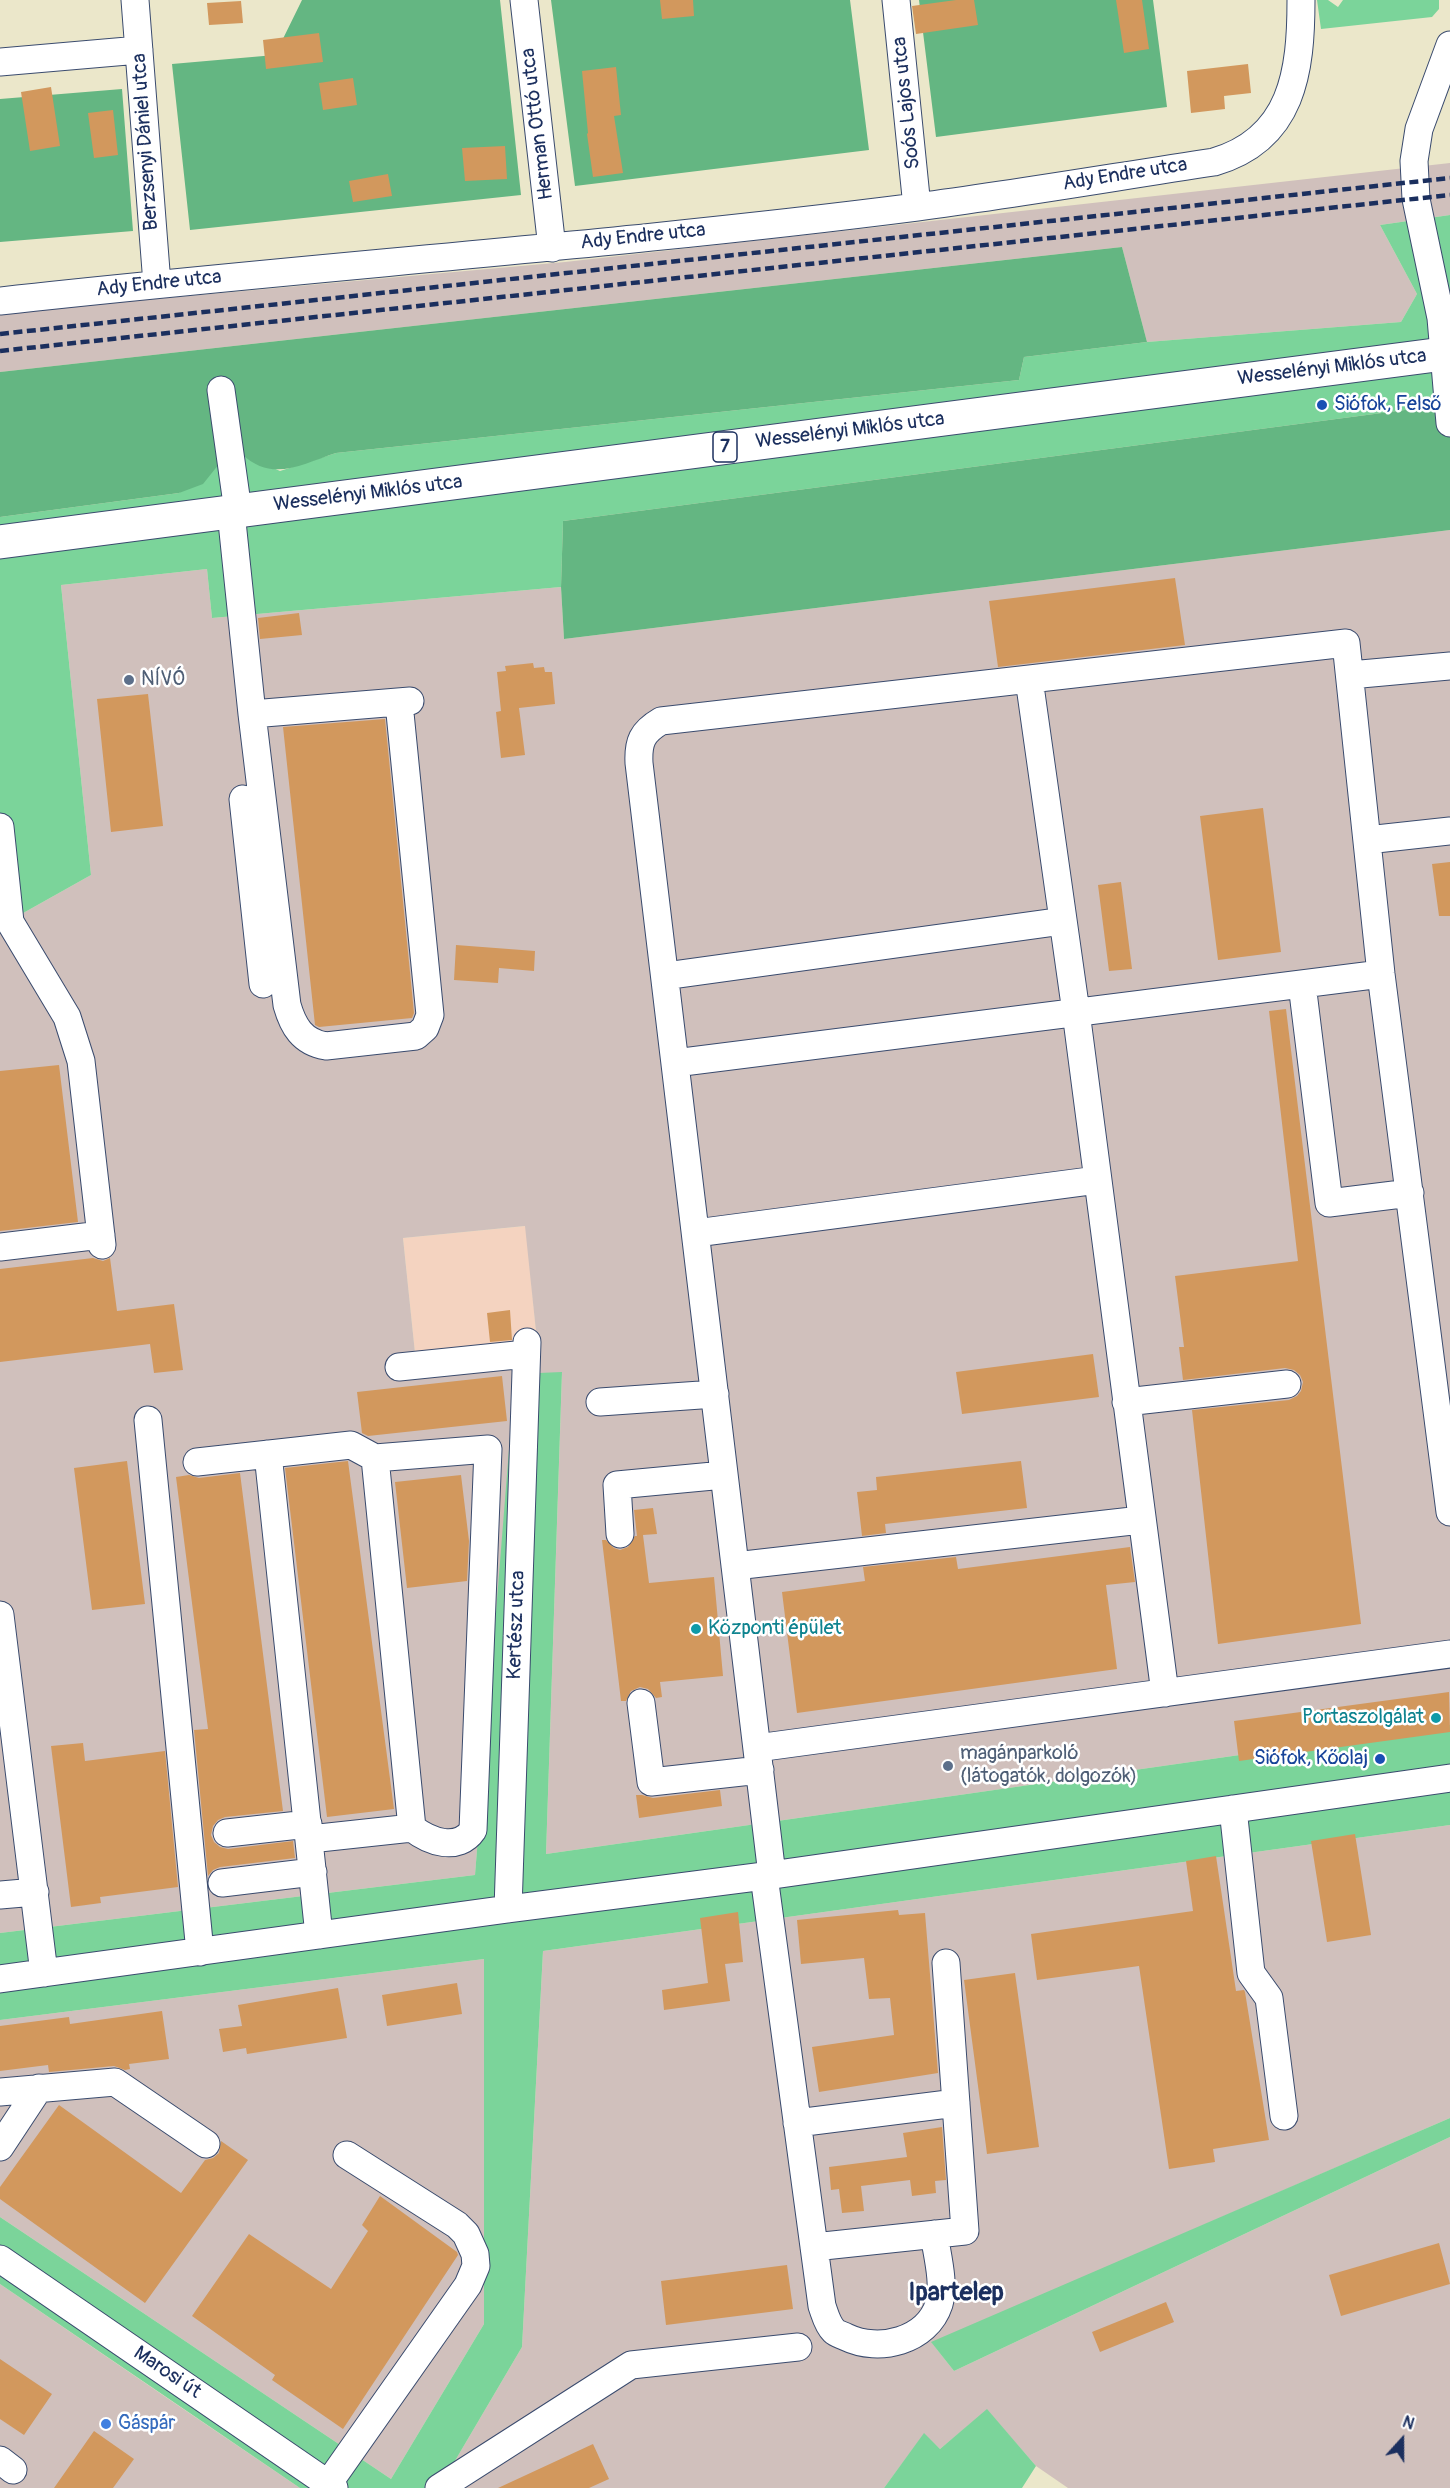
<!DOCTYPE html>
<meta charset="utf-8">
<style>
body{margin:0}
#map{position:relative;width:1450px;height:2488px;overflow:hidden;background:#ebe7ca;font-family:Pangolin,sans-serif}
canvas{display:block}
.north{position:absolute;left:1372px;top:2410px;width:60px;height:60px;-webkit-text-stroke:4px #fff;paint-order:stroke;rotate:21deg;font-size:16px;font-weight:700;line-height:24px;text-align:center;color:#1b2f5e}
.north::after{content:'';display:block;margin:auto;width:21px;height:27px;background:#1b2f5e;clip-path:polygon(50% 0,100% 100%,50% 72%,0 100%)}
</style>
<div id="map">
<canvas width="1450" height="2488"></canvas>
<div class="north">N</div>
</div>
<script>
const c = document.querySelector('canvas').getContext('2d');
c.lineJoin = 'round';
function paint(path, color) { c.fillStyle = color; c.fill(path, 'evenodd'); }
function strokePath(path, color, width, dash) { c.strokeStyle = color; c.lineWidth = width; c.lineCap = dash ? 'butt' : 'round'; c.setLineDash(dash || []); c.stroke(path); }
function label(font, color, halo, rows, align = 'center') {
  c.font = font + ' Pangolin,sans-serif'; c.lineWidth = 5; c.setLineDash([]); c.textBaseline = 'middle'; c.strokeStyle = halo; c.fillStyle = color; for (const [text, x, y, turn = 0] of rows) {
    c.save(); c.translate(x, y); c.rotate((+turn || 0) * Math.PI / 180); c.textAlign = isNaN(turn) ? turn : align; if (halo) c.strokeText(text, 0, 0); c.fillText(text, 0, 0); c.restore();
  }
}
const built = new Path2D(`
 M 526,1226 L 537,1341 L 415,1353 L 403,1238 Z`);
const industrial = new Path2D(`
 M 1450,163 L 1450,215 L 1380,225 L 1417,294 L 1401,322 L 1147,342 L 1122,247 L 0,372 L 0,313 L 565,262 Z
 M 1450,530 L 1450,1725 L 546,1854 L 562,1373 L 516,1374 L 475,1875 L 0,1933 L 0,926 L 91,875 L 61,585 L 207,569 L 212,618 L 561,587 L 564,639 ZM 525,1226 L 537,1341 L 415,1353 L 403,1238 Z
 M 1450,1825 L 1450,2118 L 932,2343 L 954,2371 L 1450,2137 L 1450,2488 L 1068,2488 L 1036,2466 L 987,2410 L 940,2449 L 924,2434 L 884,2488 L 439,2488 L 522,2347 L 543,1951 Z
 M 484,1959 L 484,2324 L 391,2479 L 0,2217 L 0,2020 Z
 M 0,2284 L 170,2400 L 300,2488 L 0,2488 Z`);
const green = new Path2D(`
 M 1317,0 L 1328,0 L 1338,7 L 1343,0 L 1439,0 L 1439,9 L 1432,17 L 1321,29 Z
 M 1450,215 L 1450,404 L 563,521 L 561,587 L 212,618 L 207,569 L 61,585 L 91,875 L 0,926 L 0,517 L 179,493 L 223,459 L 242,454 L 280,471 L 336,453 L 1019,380 L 1024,357 L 1147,342 L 1401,322 L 1417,294 L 1380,225 Z
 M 562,1372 L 546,1854 L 1450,1725 L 1450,1825 L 543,1951 L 522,2347 L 439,2488 L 300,2488 L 0,2284 L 0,2217 L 391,2479 L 484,2324 L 484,1959 L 0,2020 L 0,1933 L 475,1875 L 515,1374 Z
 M 1450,2118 L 1450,2137 L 954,2371 L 931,2342 Z
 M 987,2409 L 1036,2466 L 1022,2488 L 884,2488 L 924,2433 L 940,2449 Z`);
const forest = new Path2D(`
 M 302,0 L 500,0 L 521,195 L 190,230 L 172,64 L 275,55 Z
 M 551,0 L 850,0 L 869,150 L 575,186 Z
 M 919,0 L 1153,0 L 1167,107 L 936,137 Z
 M 122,89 L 133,231 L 0,242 L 0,99 Z
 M 1122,247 L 1147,342 L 1024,357 L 1019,380 L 336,453 C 302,464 272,483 242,454 L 223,459 L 203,484 L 179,493 L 0,517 L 0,372 Z
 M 1450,404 L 1450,530 L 564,639 L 561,587 L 563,521 Z`);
const building = new Path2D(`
 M 660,0 L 693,0 L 694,16 L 662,19 Z
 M 956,0 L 974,0 L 978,25 L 916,34 L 912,6 Z
 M 1116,0 L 1142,0 L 1149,49 L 1124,53 Z
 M 241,1 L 243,23 L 209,25 L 207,3 Z
 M 319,33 L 323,62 L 266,69 L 263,40 Z
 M 1248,64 L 1251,93 L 1224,96 L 1225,109 L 1191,113 L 1187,71 Z
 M 616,67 L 621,115 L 614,116 L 623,173 L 593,177 L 587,134 L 588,133 L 582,71 Z
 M 353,78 L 357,105 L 323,110 L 319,83 Z
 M 51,87 L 60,146 L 30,151 L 21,92 Z
 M 113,110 L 118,155 L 94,158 L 88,113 Z
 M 505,146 L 507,179 L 465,181 L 462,148 Z
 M 388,174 L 392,196 L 353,202 L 349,181 Z
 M 1175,578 L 1185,645 L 998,667 L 989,601 Z
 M 299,613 L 302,635 L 260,639 L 258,618 Z
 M 533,663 L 534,668 L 544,667 L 545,672 L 552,672 L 555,704 L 519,708 L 525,755 L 501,758 L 496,712 L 501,711 L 497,672 L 506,671 L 505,666 Z
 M 148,694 L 163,826 L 111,832 L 97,699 Z
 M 385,719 L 414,1013 L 412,1018 L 319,1027 L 315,1025 L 283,727 Z
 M 1263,808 L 1281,952 L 1218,960 L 1200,816 Z
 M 1450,862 L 1450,916 L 1439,916 L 1432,864 Z
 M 1121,882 L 1132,969 L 1109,971 L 1098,885 Z
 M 456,945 L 535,951 L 534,971 L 499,968 L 498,983 L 454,980 Z
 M 1286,1009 L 1361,1624 L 1218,1644 L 1192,1410 L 1289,1400 L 1297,1396 L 1301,1391 L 1303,1382 L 1300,1375 L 1294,1370 L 1285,1368 L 1183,1380 L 1179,1347 L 1184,1347 L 1175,1276 L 1298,1261 L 1269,1011 Z
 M 59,1065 L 78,1222 L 0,1231 L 0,1071 Z
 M 93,1258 L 103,1261 L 110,1258 L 117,1311 L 174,1304 L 183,1370 L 154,1373 L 150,1344 L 0,1362 L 0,1269 Z
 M 510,1310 L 512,1340 L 490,1342 L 487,1313 Z
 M 1093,1354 L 1099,1397 L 962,1414 L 956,1372 Z
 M 502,1376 L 507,1421 L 368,1436 L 362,1433 L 357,1392 Z
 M 127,1461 L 145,1604 L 92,1610 L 74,1468 Z
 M 348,1461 L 394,1809 L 327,1817 L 285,1468 Z
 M 1021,1461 L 1027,1508 L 885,1524 L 886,1533 L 862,1536 L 857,1492 L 877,1490 L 876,1477 Z
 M 240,1473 L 283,1811 L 225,1817 L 218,1820 L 213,1826 L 211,1835 L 214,1842 L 220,1847 L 228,1849 L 293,1841 L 295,1858 L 220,1867 L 213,1870 L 208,1876 L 194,1730 L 208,1729 L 176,1477 L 189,1475 L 199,1478 Z
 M 461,1475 L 469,1541 L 467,1581 L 407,1588 L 395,1482 Z
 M 653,1508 L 657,1534 L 643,1535 L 649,1583 L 714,1577 L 723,1676 L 660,1682 L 662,1697 L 656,1698 L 648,1689 L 640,1687 L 631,1691 L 626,1701 L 621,1701 L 602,1540 L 606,1540 L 614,1548 L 620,1550 L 628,1547 L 635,1536 L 639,1536 L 637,1536 L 634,1510 Z
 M 1130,1547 L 1135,1582 L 1106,1585 L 1117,1669 L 797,1713 L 782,1592 L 865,1581 L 863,1567 L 956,1557 L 958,1569 Z
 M 1449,1692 L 1450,1732 L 1239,1761 L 1234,1721 Z
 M 83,1743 L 85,1761 L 165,1751 L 178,1887 L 100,1897 L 101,1903 L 71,1907 L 51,1746 Z
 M 720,1790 L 722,1806 L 639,1818 L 636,1795 L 642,1795 L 653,1798 Z
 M 1355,1834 L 1371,1935 L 1327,1942 L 1311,1841 Z
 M 1216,1856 L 1236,1991 L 1244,1990 L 1245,1992 L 1269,2140 L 1213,2149 L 1215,2162 L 1169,2169 L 1139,1966 L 1037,1980 L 1031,1934 L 1193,1911 L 1186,1861 Z
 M 898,1910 L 899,1915 L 925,1913 L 938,2073 L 819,2092 L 812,2047 L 894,2035 L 890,1998 L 869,1999 L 864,1958 L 801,1964 L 797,1920 Z
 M 738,1912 L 743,1962 L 725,1964 L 730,2001 L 664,2010 L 662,1990 L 708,1983 L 700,1918 Z
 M 1015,1973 L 1039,2147 L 987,2154 L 964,1980 Z
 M 457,1983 L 462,2014 L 387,2026 L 382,1995 Z
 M 338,1988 L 347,2038 L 247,2054 L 246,2048 L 223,2052 L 219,2029 L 242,2026 L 238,2005 Z
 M 162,2011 L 169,2059 L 129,2064 L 130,2069 L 125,2070 L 114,2066 L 49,2072 L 48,2065 L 0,2071 L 0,2026 L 69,2017 L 70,2024 Z
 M 59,2105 L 181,2193 L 205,2160 L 213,2158 L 219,2153 L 221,2141 L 248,2160 L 145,2303 L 0,2199 L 0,2187 Z
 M 942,2127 L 946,2180 L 935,2181 L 936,2193 L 912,2196 L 910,2180 L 861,2186 L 864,2211 L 842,2213 L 839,2189 L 831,2190 L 829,2167 L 907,2157 L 903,2133 Z
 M 380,2196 L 457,2252 L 458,2255 L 343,2429 L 272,2380 L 275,2375 L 192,2316 L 249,2234 L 331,2289 L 368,2231 L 362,2225 Z
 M 1439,2243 L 1450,2284 L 1341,2316 L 1329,2275 Z
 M 787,2265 L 793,2309 L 666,2325 L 661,2281 Z
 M 1166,2302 L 1174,2322 L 1100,2352 L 1092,2332 Z
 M 0,2359 L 52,2394 L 24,2435 L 0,2419 Z
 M 94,2431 L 134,2459 L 113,2488 L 54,2488 Z
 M 593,2444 L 609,2479 L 589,2488 L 498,2488 Z`);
const minor = new Path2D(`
 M 135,0 L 157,284
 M 524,0 L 552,248
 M 896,0 L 917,207
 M 1450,45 L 1419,129 L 1414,161 L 1416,199 L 1441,318 L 1450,423
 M 0,62 L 139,50
 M 0,301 C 305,267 612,246 917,207 C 1016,194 1115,177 1214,162 C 1293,139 1301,71 1301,0
 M 221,390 L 238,511
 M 231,512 L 252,714 L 287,1005 C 293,1026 302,1042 326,1046 L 416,1036 L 425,1028 L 430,1015 L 399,703
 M 1350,675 L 1450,666
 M 1029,679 L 1076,1012 L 1165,1693
 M 252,714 L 410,701
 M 243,799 L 263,984
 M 0,827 L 10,922 L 67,1017 L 81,1061 L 102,1245
 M 1367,840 L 1450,831
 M 665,976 L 1063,921
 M 1302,984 L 1329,1203 L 1410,1193
 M 675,1063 L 1381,974
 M 696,1233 L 1097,1180
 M 0,1247 L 101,1235
 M 399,1367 L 526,1354
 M 600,1402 L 715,1394
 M 1126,1402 L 1287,1384
 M 148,1420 L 200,1952
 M 268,1454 L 319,1935
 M 375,1458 L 412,1828
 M 197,1462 L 351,1445 L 375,1458 L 488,1449 L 473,1830 C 458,1852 430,1842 412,1828 L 310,1839
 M 620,1534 L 617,1485 L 724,1475
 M 735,1566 L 1141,1520
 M 0,1615 L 44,1973
 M 641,1703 L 651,1782 L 760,1770
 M 757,1748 L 1450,1654
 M 1233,1809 L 1251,1973 L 1269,1998 L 1284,2116
 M 227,1833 L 308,1824
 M 772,1875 L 639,763 C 638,742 642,732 661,721 L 1346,643 L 1381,974 L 1450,1512
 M 764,1876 L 822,2306 C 825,2314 827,2324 834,2331 C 837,2334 842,2335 846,2337 C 879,2353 927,2341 939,2304 C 945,2283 937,2255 934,2234
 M 222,1883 L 313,1872
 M 0,1895 L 35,1892
 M 508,1909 L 527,1342
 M 0,1979 L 508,1909 L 772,1875 L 1450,1778
 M 0,2092 L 115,2082 L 206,2144
 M 797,2123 L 956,2103
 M 0,2147 L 39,2088
 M 814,2247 L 965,2231 L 946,1963
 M 0,2259 L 334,2488
 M 0,2460 L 13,2470
 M 328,2484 L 468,2285 L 476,2266 L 475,2254 L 466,2234 L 457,2225 L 347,2155
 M 439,2488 L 631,2365 L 798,2347`);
const major = new Path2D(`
 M 0,542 L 1450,353`);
const rail = new Path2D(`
 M 0,334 L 1450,178
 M 0,351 L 1450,195`);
const markers = [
 [1322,405,6,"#1a4fb4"],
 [129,680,6,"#5c6f8a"],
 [696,1629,6,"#0f9aa8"],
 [1436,1718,6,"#0f9aa8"],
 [1380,1759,6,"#1a4fb4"],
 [948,1766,6,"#5c6f8a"],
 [106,2424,6,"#3f7fe0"]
];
const shields = [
 [725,447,24]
];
const shieldNames = [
 ["7",725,447]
];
const streetNames = [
 ["Soós Lajos utca",907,103,-96],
 ["Herman Ottó utca",538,124,-97],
 ["Berzsenyi Dániel utca",146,142,-94],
 ["Ady Endre utca",1125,175,-9],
 ["Ady Endre utca",643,237,-6],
 ["Ady Endre utca",159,284,-6],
 ["Wesselényi Miklós utca",1332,368,-7],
 ["Wesselényi Miklós utca",850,431,-7],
 ["Wesselényi Miklós utca",368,494,-7],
 ["Kertész utca",517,1625,-88],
 ["Marosi út",167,2373,34]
];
const transitNames = [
 ["Siófok, Felső",1334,405],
 ["Siófok, Kőolaj",1368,1759,"right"]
];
const serviceNames = [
 ["NÍVÓ",141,680],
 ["magánparkoló",960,1754],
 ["(látogatók, dolgozók)",960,1777]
];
const cultureNames = [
 ["Központi épület",708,1629],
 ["Portaszolgálat",1424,1718,"right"]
];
const shopNames = [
 ["Gáspár",118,2424]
];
const districtNames = [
 ["Ipartelep",956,2293]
];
paint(built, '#f4d3c0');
paint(industrial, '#d0c0bc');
paint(green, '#7bd49a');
paint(forest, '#64b682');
paint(building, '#d2985d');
strokePath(minor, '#3a4b6e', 29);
strokePath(major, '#3a4b6e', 35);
strokePath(minor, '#fff', 27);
strokePath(major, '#fff', 33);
strokePath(rail, '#1b2f5e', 4.5, [9, 4.5]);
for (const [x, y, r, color] of markers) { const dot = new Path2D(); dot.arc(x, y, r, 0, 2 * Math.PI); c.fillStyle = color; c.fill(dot); strokePath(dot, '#fff', 2); }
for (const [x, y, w] of shields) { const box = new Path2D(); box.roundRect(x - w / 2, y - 15, w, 30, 4.5); c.fillStyle = '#fff'; c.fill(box); strokePath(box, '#1b2f5e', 1.5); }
label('bold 18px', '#1b2f5e', null, shieldNames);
label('20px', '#1b2f5e', '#fff', streetNames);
label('20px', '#164399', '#fff', transitNames, 'left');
label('20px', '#4e5e75', '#fff', serviceNames, 'left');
label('20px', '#0d838f', '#fff', cultureNames, 'left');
label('20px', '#366cbe', '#fff', shopNames, 'left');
label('bold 26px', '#1b2f5e', '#fff', districtNames);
</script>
